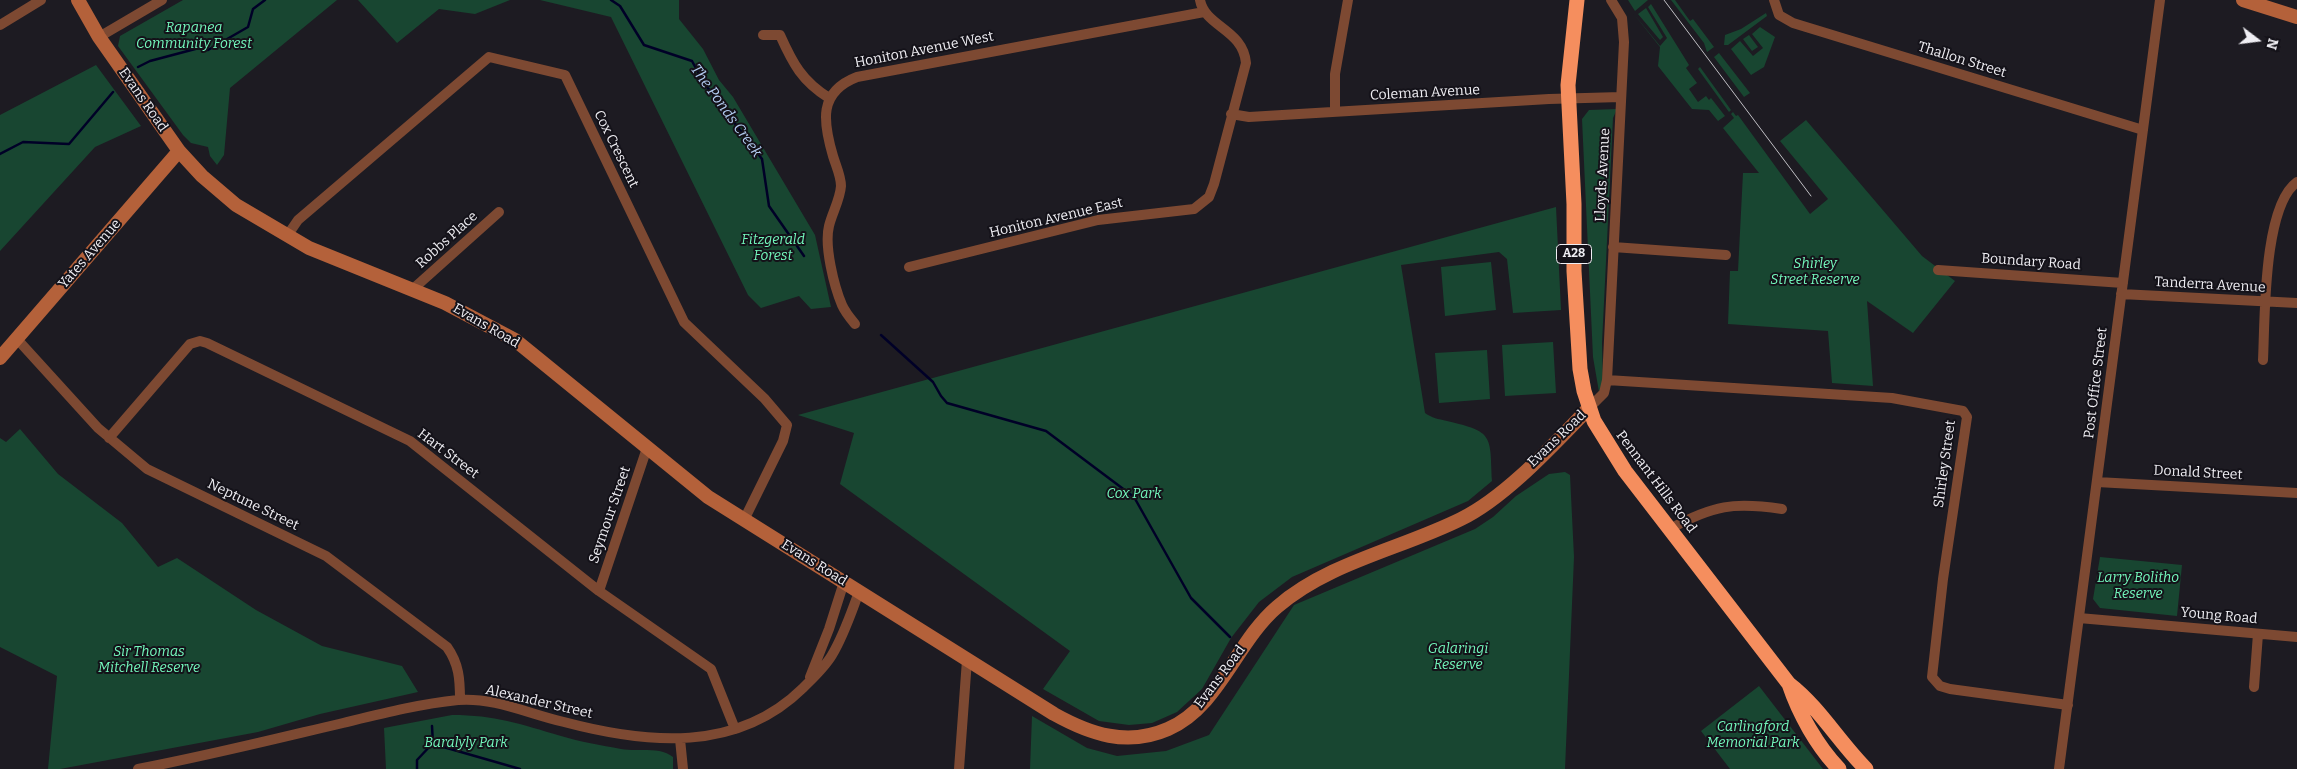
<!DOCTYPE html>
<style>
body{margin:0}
#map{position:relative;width:2297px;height:769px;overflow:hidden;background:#1d1b22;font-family:Bitter,serif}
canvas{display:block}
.north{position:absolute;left:2232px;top:15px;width:50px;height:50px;-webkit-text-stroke:4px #141219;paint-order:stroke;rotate:105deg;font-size:14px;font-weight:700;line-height:20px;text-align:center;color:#efeef3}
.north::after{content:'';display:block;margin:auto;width:18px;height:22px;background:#efeef3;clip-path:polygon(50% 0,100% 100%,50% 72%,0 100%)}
</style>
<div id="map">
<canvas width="2297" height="769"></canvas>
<div class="north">N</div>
</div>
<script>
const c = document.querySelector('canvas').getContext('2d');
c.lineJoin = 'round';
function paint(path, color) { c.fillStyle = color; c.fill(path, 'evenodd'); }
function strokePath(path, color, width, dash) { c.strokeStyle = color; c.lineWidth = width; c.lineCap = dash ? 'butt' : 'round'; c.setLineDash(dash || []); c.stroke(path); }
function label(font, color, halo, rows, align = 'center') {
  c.font = font + ' Bitter,serif'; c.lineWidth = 4; c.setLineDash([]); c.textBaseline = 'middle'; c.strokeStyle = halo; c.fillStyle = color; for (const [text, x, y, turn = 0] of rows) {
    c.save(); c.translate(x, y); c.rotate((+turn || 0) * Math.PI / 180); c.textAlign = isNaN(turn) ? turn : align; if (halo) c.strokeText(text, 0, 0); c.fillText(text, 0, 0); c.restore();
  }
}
const green = new Path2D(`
 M 183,0 L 337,0 L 230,88 L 224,155 L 217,165 L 210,156 L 208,147 L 191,143 L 183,135 L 118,46 L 120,36 Z
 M 358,0 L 510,0 L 475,14 L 439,9 L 397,43 Z
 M 540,0 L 679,0 L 679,19 L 703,49 L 719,80 L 733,97 L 815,235 L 831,307 L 811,309 L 799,296 L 761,308 L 748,295 L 611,17 Z
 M 1628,0 L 1648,0 L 1635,11 Z
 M 1671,0 L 1675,0 L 1690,21 L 1693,19 L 1714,47 L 1707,52 L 1704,43 Z
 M 1651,4 L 1689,65 L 1686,68 L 1697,83 L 1689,89 L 1698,102 L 1706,96 L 1709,100 L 1711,98 L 1725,116 L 1718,121 L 1709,110 L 1692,109 L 1658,66 L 1660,47 L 1633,13 L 1660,46 L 1667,38 L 1648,7 Z
 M 1646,8 L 1663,37 L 1660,40 L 1638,14 Z
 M 1766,13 L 1767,16 L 1728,45 L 1724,45 L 1725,35 L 1741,29 Z
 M 1760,27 L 1775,37 L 1764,67 L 1751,75 L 1731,49 L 1740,41 L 1753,56 L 1763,48 L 1752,34 Z
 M 1749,35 L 1758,47 L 1752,51 L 1743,39 Z
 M 1719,53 L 1750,93 L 1744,97 L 1714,57 Z
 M 96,65 L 141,126 L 95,147 L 0,251 L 0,115 Z
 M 1700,67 L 1731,110 L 1729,112 L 1698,69 Z
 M 1617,109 L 1613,118 L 1602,343 L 1603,384 L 1599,392 L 1593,357 L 1582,119 L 1589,110 Z
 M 1733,112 L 1736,116 L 1738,115 L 1810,214 L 1828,199 L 1780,141 L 1806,120 L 1922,256 L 1955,281 L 1913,333 L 1867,301 L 1873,386 L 1832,383 L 1828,331 L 1728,324 L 1730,271 L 1738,271 L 1743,173 L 1759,173 L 1723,128 L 1734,118 L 1731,114 Z
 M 1556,207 L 1561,310 L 1513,313 L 1507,259 L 1499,252 L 1401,265 L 1425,413 C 1432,418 1438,419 1447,421 C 1494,432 1490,435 1492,481 L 1468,501 L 1292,577 L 1259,602 L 1231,638 L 1202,689 L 1177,712 L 1152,723 L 1129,725 L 1099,721 L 1043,689 L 1070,651 L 840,484 L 854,433 L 798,415 Z
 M 1491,262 L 1496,310 L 1445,316 L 1441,267 Z
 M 1553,342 L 1556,393 L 1505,396 L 1502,345 Z
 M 1487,350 L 1490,399 L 1439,403 L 1435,353 Z
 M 20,429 L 58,474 L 122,523 L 158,567 L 177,558 L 256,610 L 322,646 L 402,666 L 418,692 L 320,714 L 258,732 L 60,769 L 48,769 L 57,676 L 0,647 L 0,438 L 6,442 Z
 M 1565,472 L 1570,475 L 1574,557 L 1565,769 L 1030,769 L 1032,716 L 1087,748 L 1117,756 L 1166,751 L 1209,735 L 1294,605 L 1475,529 L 1493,517 L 1516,496 L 1549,474 Z
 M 2100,557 L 2182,565 L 2177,616 L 2100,608 L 2093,599 Z
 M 1759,686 L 1823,769 L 1730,769 L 1701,731 Z
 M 452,715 C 495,715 520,724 561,736 C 580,742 601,745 621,749 C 637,752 660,746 673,757 L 673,769 L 386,769 L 384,728 Z`);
const stream = new Path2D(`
 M 611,0 L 620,6 L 644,45 L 692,61 L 704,83 L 762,159 L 769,206 L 804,256
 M 138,67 L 150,61 L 199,48 L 208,50 L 248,27 L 253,9 L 265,0
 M 0,154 L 23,142 L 69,144 L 113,92
 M 881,335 L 933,382 L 941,396 L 947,403 L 1046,431 L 1134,497 L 1191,598 L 1230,637
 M 432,726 L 433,744 L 520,769
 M 417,769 L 417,760 L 432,744`);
const street = new Path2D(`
 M 1774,0 L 1779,15 L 1793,23 L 2143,130
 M 0,25 L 41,0
 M 763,35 L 780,35 C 793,64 802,81 829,98
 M 99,37 L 162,0
 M 1335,112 L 1335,74 L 1348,0
 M 1231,114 L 1249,117 L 1549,99 L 1621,97
 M 287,236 L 298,220 L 489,57 L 565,75 L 684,322 L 764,398 L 787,425 L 783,441 L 744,520
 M 1613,247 L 1726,255
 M 909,267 L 1098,220 L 1194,209 L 1209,197 L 1214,184 L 1246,63 C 1243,29 1205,27 1200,0
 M 1938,270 L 2123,283
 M 413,289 L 499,212
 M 2121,294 L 2297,303
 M 855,324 C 850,318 845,312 842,305 C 834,286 824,246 829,226 C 832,213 840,200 841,186 C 841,176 836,166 833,156 C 823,122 818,92 857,77 L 1204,12
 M 17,339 L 98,428 L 147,469 L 326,556 L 447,647 C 459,664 460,679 460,700
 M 2263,360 C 2265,320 2263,206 2297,182
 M 1607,380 L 1892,398 L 1963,411 L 1967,417 L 1943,579 L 1932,677 L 1940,686 L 1950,689 L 2068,705
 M 1589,408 L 1604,393 L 1607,380 L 1624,42 L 1622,18 L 1611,0
 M 109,438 L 190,344 L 200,341 L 207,343 L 410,441 L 599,591 L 711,669 L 735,729
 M 2097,482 L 2297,493
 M 1670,529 C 1713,505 1734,502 1782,509
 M 599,591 L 647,448
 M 2079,618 L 2297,637
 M 810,677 L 829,629 L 844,582
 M 2254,687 L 2258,634
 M 680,739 L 683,769
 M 138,769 C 207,756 275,739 343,723 C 380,714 419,704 458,700 C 494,697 529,714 564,722 C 647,744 737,753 803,688 C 814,677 825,667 832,655 C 844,635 851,613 859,592
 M 959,769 L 967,660
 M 2059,769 L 2160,0`);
const secondary = new Path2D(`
 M 78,0 L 99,37 L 179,151 L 202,176 L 236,205 L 309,248 L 445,303 L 515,340 L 708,497 L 1054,714 C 1090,734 1127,747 1168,729 C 1219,707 1236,642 1277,607 C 1329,562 1401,549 1461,519 C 1506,497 1554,444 1589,408
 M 2243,0 L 2297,17
 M 0,358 L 179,151`);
const highway = new Path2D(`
 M 1577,0 L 1568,85 L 1574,204 L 1574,271 L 1580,369 L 1584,391 L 1594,421 L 1625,471 L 1789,684 C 1819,707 1839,742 1866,769
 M 1789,684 C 1799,714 1817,746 1839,769`);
const tram = new Path2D(`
 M 1664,0 L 1811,196`);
const shields = [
 [1574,254,35]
];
const shieldNames = [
 ["A28",1574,254]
];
const parkNames = [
 ["Rapanea",194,28],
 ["Community Forest",194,44],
 ["Fitzgerald",773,240],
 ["Forest",773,256],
 ["Shirley",1815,264],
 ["Street Reserve",1815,280],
 ["Cox Park",1134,494],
 ["Larry Bolitho",2138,578],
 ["Reserve",2138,594],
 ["Galaringi",1458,649],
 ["Reserve",1458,665],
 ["Sir Thomas",149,652],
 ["Mitchell Reserve",149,668],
 ["Carlingford",1753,727],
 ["Memorial Park",1753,743],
 ["Baralyly Park",466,743]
];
const streetNames = [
 ["Honiton Avenue West",924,50,-11],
 ["Thallon Street",1962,60,17],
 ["Coleman Avenue",1425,93,-3],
 ["Evans Road",143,100,55],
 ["Cox Crescent",616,149,64],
 ["Lloyds Avenue",1603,175,-87],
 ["Honiton Avenue East",1056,218,-13],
 ["Robbs Place",447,240,-42],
 ["Yates Avenue",90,254,-49],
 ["Boundary Road",2031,262,4],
 ["Tanderra Avenue",2210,285,3],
 ["Evans Road",486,326,30],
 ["Post Office Street",2096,383,-83],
 ["Evans Road",1557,439,-44],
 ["Hart Street",448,454,37],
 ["Shirley Street",1945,464,-82],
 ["Donald Street",2198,473,3],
 ["Pennant Hills Road",1656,482,53],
 ["Neptune Street",253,505,26],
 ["Seymour Street",610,515,-71],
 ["Evans Road",814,563,32],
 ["Young Road",2219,616,5],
 ["Evans Road",1220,677,-53],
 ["Alexander Street",539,702,13]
];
const waterNames = [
 ["The Ponds Creek",726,111,54]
];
paint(green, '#184631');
strokePath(stream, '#000027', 2.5);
strokePath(street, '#7d4932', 10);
strokePath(secondary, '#b4613a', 14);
strokePath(highway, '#f58e5e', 15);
strokePath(tram, '#c1c0c5', 1);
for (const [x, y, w] of shields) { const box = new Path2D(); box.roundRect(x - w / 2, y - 9.5, w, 19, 4); c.fillStyle = '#141219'; c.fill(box); strokePath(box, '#efeef3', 1); }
label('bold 12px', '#efeef3', null, shieldNames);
label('italic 14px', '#73f8bc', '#141219', parkNames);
label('14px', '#efeef3', '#141219', streetNames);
label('italic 15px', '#b1caef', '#141219', waterNames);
</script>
